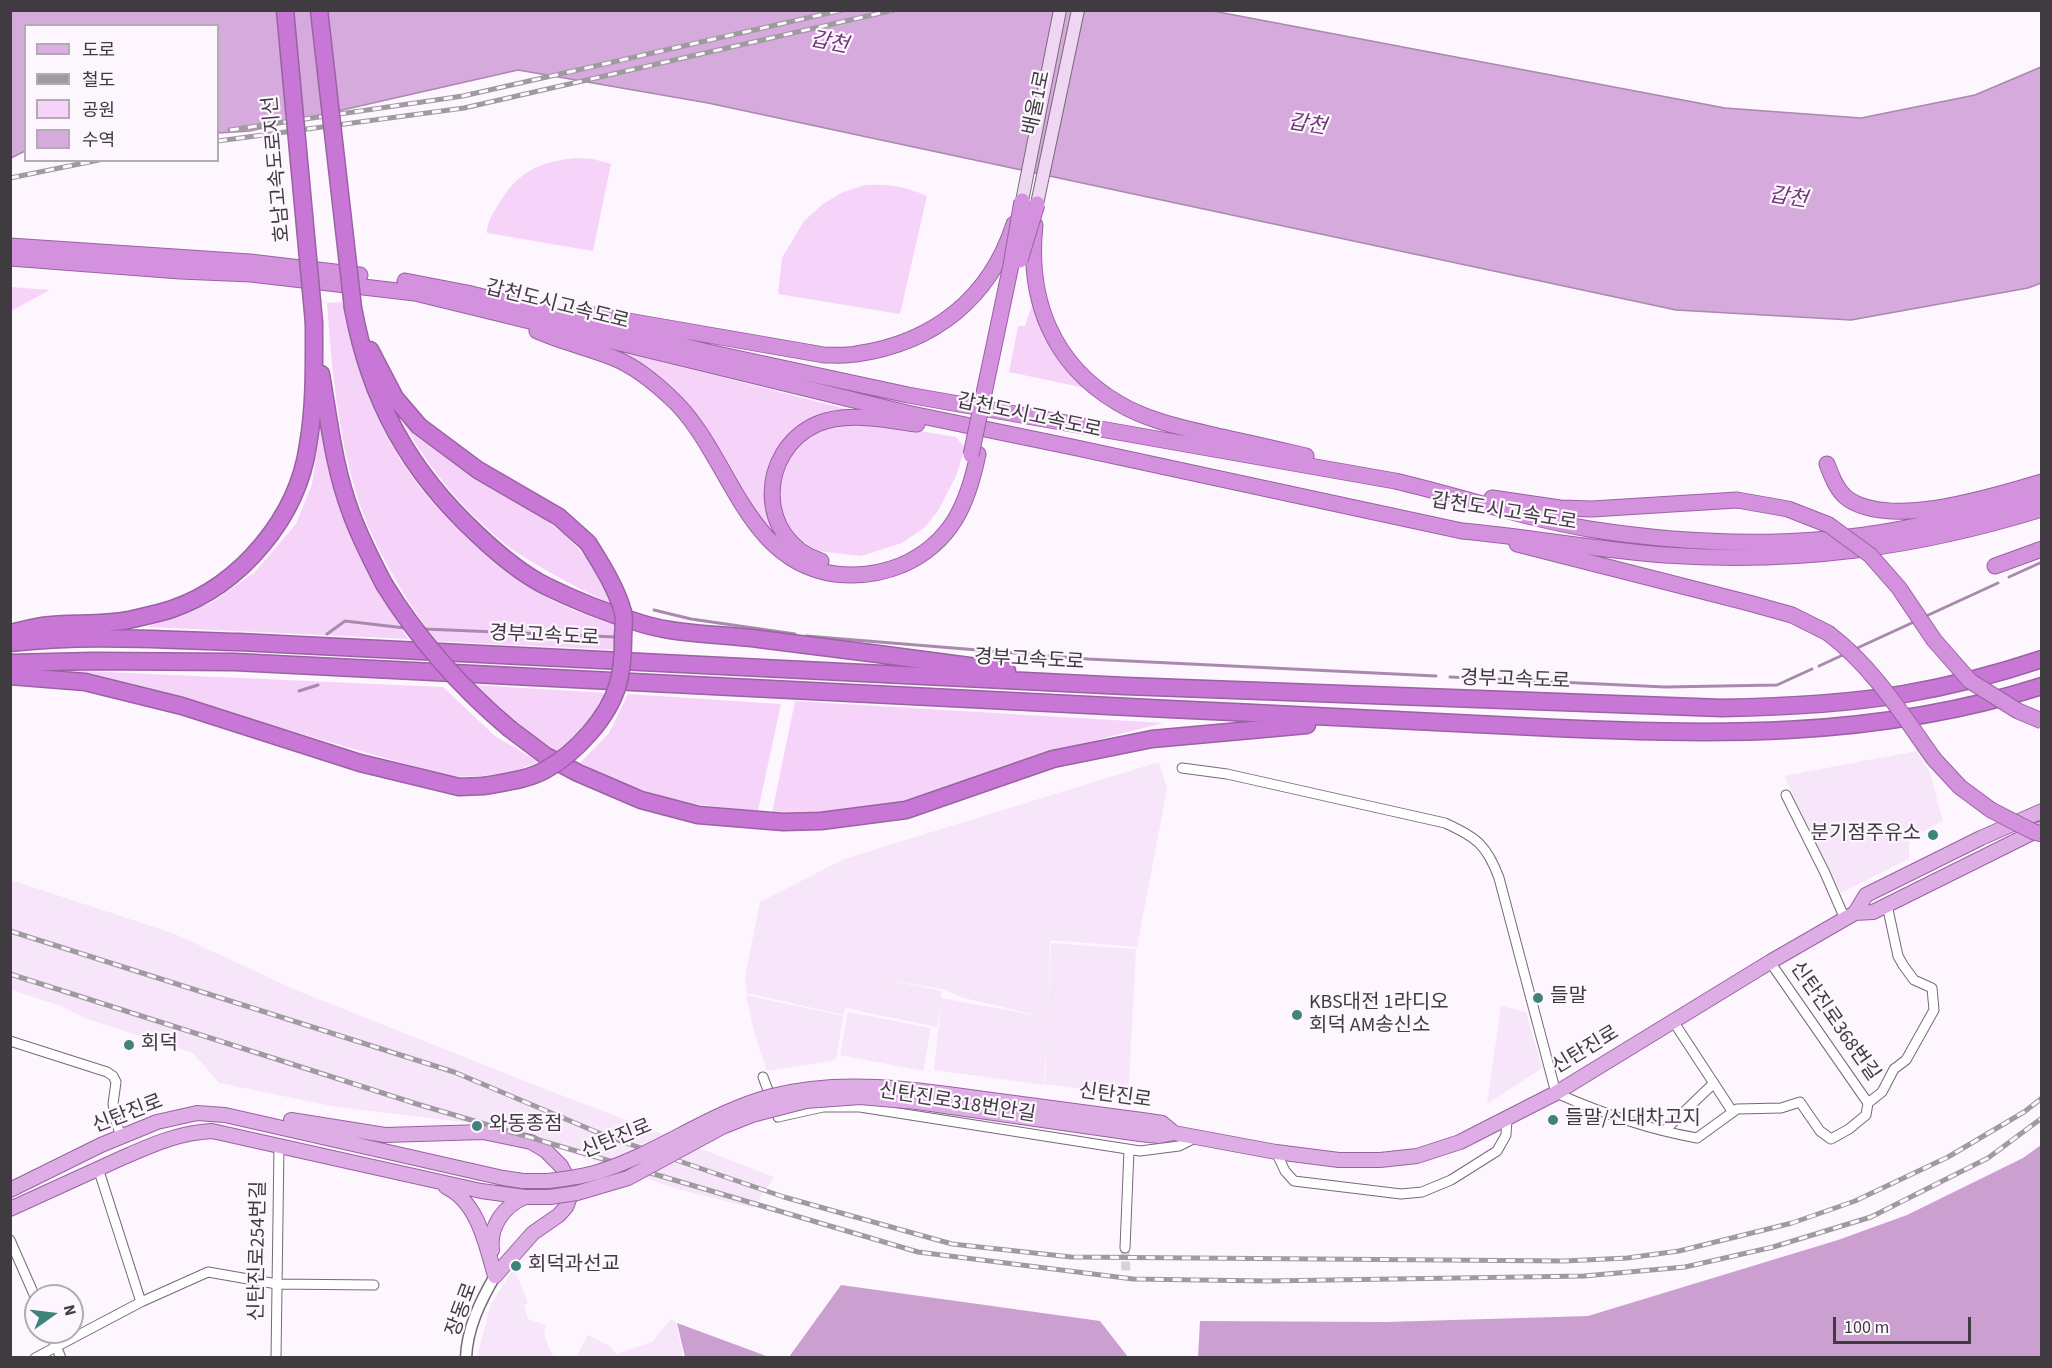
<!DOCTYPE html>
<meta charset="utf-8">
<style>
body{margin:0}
#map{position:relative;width:2052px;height:1368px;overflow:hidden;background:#fdf6fe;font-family:"Source Sans 3","Noto Sans KR",sans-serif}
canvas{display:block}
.frame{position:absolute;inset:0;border:12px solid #3f3b40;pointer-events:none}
.legend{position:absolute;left:24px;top:24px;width:195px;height:138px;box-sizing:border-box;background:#fdf6fe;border:2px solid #b1abb2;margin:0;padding:8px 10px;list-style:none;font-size:18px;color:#3f3b40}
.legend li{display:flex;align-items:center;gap:12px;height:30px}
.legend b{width:30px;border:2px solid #b1abb2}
.north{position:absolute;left:24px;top:1284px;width:60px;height:60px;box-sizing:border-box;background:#fdf6fe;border:2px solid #b1abb2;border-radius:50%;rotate:76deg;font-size:16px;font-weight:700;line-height:24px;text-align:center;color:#3f3b40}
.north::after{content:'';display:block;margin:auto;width:21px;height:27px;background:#3e847b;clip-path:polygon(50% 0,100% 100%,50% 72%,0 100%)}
.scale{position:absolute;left:1833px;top:1317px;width:138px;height:27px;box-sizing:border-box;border:3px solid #3f3b40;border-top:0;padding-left:8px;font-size:18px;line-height:21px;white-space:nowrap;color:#3f3b40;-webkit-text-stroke:4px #fdf6fe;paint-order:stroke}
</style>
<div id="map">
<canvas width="2052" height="1368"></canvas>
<div class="frame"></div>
<ul class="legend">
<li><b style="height:8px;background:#dfade6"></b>도로</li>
<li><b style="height:8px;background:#9f9aa0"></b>철도</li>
<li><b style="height:16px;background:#f6d4fa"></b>공원</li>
<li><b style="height:16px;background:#d6aadc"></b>수역</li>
</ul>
<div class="north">N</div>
<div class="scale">100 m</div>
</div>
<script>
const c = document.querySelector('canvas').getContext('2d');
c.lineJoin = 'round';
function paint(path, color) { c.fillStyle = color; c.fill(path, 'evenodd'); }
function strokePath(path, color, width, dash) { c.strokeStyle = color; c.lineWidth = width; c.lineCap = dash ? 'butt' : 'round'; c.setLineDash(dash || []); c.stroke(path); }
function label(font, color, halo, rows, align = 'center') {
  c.font = font + ' "Source Sans 3","Noto Sans KR",sans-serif'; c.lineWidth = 4.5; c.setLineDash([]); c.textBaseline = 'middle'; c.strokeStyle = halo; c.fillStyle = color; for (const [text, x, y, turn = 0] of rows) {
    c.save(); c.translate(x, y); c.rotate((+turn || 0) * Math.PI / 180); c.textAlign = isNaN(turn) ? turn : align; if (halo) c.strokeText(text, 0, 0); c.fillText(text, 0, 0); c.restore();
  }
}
const built = new Path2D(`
 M 1917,751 L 1930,773 L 1943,821 L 1909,839 L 1909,859 L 1841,893 L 1784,776 Z
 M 1159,762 L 1167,789 L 1137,947 L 1050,940 L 1048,1018 L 1051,943 L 1136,949 L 1129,1085 L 1121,1095 L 1045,1084 L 1047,1033 L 1044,1085 L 934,1070 L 941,1003 L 937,1027 L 845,1008 L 844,1015 L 747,993 L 745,977 L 760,902 L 844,859 ZM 886,980 L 943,989 L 960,997 L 1040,1016 L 941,998 L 942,991 Z
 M 11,880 L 175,934 L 298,991 L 522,1080 L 774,1177 L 753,1208 L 677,1189 L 540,1142 L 472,1123 L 337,1107 L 219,1083 L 193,1053 L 84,1018 L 61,1006 L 11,990 Z
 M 746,995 L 843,1016 L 836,1060 L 767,1071 L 754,1032 Z
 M 1501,1006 L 1526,1012 L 1542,1068 L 1487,1104 Z
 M 848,1012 L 931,1028 L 923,1071 L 840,1055 Z
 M 514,1268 L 528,1303 L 524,1305 L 528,1319 L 546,1325 L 544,1333 L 550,1351 L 555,1357 L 477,1357 L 491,1304 Z
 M 671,1319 L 676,1322 L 683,1357 L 576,1357 L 588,1335 L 611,1347 L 616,1354 L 652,1342 Z`);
const green = new Path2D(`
 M 576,158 L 593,159 L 611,164 L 593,251 L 487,233 C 487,223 491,216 497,207 C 516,173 537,162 576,158 Z
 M 865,185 C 890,184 904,186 927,196 L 900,314 L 778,294 L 782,258 L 804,221 L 823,204 L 843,192 Z
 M 11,287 L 50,290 L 11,311 Z
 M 343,302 C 351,335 358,368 370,399 C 402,485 473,554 550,599 C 571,611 596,618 618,626 L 620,650 L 434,641 C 412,607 391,575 374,539 C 341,471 332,377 327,303 Z
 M 1033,302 L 1085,388 L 1009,372 L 1018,326 L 1025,326 Z
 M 612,349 L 858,412 L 802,430 L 770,488 L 790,550 L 767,527 L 737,484 L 702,421 L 654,374 Z
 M 394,406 L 564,534 L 594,566 L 613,605 C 578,588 545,571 513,550 C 504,544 496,536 488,529 C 448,494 419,453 394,406 Z
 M 846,422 L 880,424 L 956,437 L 965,448 L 956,476 L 938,511 L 925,527 L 902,543 L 861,556 L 817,551 L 791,533 L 777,505 L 777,474 L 795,445 L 820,427 Z
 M 321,423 L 373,579 L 408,639 L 147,627 L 211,603 L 255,572 L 296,524 L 312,484 Z
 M 83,671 L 443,687 L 495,736 L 539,762 L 503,775 L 451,777 L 118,681 L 65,672 Z
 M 474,685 L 607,693 L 595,716 L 560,753 L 514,723 Z
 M 628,694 L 781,704 L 758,811 L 683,803 L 618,782 L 580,763 L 609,733 Z
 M 795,701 L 1163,723 L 1031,757 L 905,801 L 853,811 L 793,816 L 772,813 Z`);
const forest = new Path2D(`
 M 2041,1145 L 2041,1357 L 1198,1357 L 1200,1321 L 1385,1322 L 1588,1316 L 1838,1240 L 1907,1215 L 2023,1158 Z
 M 841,1285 L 1100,1321 L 1128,1357 L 789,1357 Z
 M 677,1323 L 769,1357 L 685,1357 Z`);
const water = new Path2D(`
 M 11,11 L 1213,11 L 1725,108 L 1861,118 L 1975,95 L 2041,67 L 2041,283 L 2028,288 L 1851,320 L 1676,310 L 708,103 L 518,70 L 250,131 L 218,133 L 218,26 L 26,26 L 25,151 L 11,158 Z`);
const stream = new Path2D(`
 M 2009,577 L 2042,562
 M 654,610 L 691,619 L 795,634
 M 1924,617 L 1998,583
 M 424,629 L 616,637
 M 327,634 L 345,621 L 405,628
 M 806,636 L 1088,659 L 1436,676
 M 1853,650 L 1916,621
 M 1819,666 L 1845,654
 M 1450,677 L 1665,687 L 1777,685 L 1812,669
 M 299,691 L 318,685`);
const minorTunnel = new Path2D(`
 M 1125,1248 L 1126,1273`);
const minor = new Path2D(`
 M 1182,768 L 1227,774 L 1445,823 C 1476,837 1487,845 1499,878 L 1556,1093 C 1599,1112 1651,1130 1697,1138 L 1737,1109 L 1781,1108 L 1800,1102 L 1820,1131 L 1831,1139 L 1849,1129 L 1866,1115 L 1868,1103
 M 1786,795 L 1825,873 L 1845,919
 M 1770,962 L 1868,1103
 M 1673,1021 L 1732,1111
 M 10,1041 L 107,1072 L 113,1076 L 116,1082 L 113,1104 L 116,1122 L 121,1136
 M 763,1077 L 778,1117 L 823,1107 L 860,1107 L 1140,1151 L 1179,1146 L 1197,1137
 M 1868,1103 L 1882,1092 L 1894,1069 L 1906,1060 L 1934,1010 L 1932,988 L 1914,980 L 1903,965 L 1898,956 L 1887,905
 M 1664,1131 L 1714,1083
 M 1276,1152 L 1285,1171 L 1294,1181 L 1401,1194 L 1422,1192 L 1451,1180 L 1497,1151 L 1506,1135 L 1507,1119
 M 98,1168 L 141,1302
 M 10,1240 L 36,1299
 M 1125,1248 L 1129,1150
 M 50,1332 L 61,1358
 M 35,1358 L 141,1302 L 208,1272 L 277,1284 L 374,1285
 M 276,1358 L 279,1146`);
const tertiary = new Path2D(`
 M 466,1358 C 467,1328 481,1300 495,1276`);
const secondary = new Path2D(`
 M 1022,201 L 1060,10
 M 1037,204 L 1078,10`);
const primary = new Path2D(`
 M 1855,913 L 1873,912 L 2040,829
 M 291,1120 L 385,1135 L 483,1132 L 531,1142 L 546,1151 L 561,1166 L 568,1179 L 570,1197 L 566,1207 L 559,1215 L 533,1233 L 495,1276
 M 1142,1120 L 1162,1123 L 1174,1133
 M 1140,1134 L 1159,1136 L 1174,1133 L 1276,1152 L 1339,1160 L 1380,1160 L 1417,1156 L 1460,1142 L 1556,1093 L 1770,962 L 1855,913 L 1866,895 L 1981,838 L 2042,811
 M 446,1187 C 478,1202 486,1245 495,1276
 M 10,1190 L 101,1145 L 157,1122 L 197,1113 L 225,1115 L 503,1178 L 523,1181 L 548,1181
 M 10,1209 C 48,1192 86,1174 124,1157 C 154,1144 178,1133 212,1131 L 481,1191 L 525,1197 L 550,1197
 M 492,1250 C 489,1226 504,1206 525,1197`);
const trunk = new Path2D(`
 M 1035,225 C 1027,299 1052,364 1118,403 C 1148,421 1184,428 1217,436 C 1247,442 1276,449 1306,456
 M 10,246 L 250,262 L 360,275
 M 10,258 L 180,271 L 251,274 L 415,293 L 907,413 L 1077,448 L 1462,531 C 1530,537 1597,550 1665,555 C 1796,564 1916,548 2042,509
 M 405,281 L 467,293 L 708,352 L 908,395 L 1395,481 C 1460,496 1523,518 1589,529 C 1691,545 1799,548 1901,529 C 1948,520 1995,507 2042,495
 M 588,314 L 824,355 C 835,355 846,356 856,354 C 934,343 990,298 1014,224
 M 537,331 C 562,342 589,348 614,358 C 636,367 653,381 670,397 C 730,451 742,561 835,574 C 859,577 880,574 902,565 C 952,543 968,503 978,454
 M 1827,464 C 1832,477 1837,491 1848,499 C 1893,529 1994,496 2042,482
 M 1492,498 L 1560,508 L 1592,509 L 1737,500
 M 1517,544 L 1749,603 L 1792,615 L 1828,633
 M 821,561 C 756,540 757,451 817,424 C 847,411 885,420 917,424
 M 1995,566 L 2042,549
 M 1934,759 L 1960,787 L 1991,810`);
const motorway = new Path2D(`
 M 353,308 C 370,400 409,471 477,534 C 498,554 520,573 546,586 C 576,601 610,614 643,624 C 680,635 721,634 759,639 C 842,649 924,660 1007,671
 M 370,350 L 395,398 L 419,426 L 478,470 L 559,517 L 588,543
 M 321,374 C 329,421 334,468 351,513 C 360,538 372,561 384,584
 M 11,633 C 21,630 32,628 42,626 C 72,622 103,626 133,619 C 146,616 160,613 172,609 C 241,585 298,517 308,445 C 315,405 314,363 314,323
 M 10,643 C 86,634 164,640 239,642 L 1125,686 L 1722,708 C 1783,707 1844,704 1904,694 C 1951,686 1997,674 2042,659
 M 10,663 L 93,661 L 235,662 C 574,679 914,697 1254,713 C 1348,718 1442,722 1536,727 C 1710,735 1873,740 2042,686
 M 10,676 L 85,682 L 182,706 L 360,763 L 459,787 L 484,786
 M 510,729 L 546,756 L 578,773 L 641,800 L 698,815 L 783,822 L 821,821 L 906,810 L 1053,759 L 1152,739 L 1307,725`);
const rail = new Path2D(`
 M 230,130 L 463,96 L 842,10
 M 218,141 L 464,108 L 894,10
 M 10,178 L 99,160
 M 10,931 L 454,1072 L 606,1136 L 784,1197 L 952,1244 L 1071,1257 L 1564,1261 L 1627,1258 L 1679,1251 L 1792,1223 L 1855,1201 L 1948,1157 L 2024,1112 L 2042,1098
 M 10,974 L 417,1104 L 918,1252 L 1133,1279 L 1267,1281 L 1584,1276 L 1685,1267 L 1773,1247 L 1871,1217 L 1988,1158 L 2042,1118`);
const primaryBridge = new Path2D(`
 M 548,1181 C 565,1179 582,1177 598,1172 C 659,1153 710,1112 772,1096 C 841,1078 915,1089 984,1099 C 1037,1106 1089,1113 1142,1120
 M 550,1197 L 577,1193 L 628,1178 L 722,1127 L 752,1115 L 806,1101 L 860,1097 L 917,1102 L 1140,1134`);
const trunkBridge = new Path2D(`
 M 1020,260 L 1037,204
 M 971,455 L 1011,265 L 1022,201
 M 1737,500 L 1788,509 L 1829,525 L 1870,555 L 1899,588 L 1934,640 L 1970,681 L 2018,711 L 2042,721
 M 1828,633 C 1873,667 1902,714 1934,759
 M 1991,810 L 2034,832 L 2042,834`);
const motorwayBridge = new Path2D(`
 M 285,10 L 314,323
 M 319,10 L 353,308
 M 384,584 C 419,641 459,686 510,729
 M 484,786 C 505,782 527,780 545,770 C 575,754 609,717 618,684 C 622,670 623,654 623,639 C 623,630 625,620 623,612 C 616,587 601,564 588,543`);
const markers = [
 [1933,835,6,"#3e847b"],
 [1538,998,6,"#3e847b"],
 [1297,1015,6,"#3e847b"],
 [129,1045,6,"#3e847b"],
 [1553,1120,6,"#3e847b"],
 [477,1126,6,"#3e847b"],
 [516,1266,6,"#3e847b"]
];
const streetNames = [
 ["배울1로",1038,103,-78],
 ["호남고속도로지선",278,169,-95],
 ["갑천도시고속도로",557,306,14],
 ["갑천도시고속도로",1029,417,12],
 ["갑천도시고속도로",1504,513,9],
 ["경부고속도로",544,637,3],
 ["경부고속도로",1029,661,3],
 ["경부고속도로",1515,681,2],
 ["신탄진로368번길",1834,1022,55],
 ["신탄진로",1586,1051,-31],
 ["신탄진로",1115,1097,8],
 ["신탄진로318번안길",957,1104,9],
 ["신탄진로",128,1115,-21],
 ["신탄진로",617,1140,-22],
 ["신탄진로254번길",259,1251,-89],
 ["장동로",463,1310,-70]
];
const poiNames = [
 ["분기점주유소",1921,835,"right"],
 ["들말",1550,998],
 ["KBS대전 1라디오",1309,1004],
 ["회덕 AM송신소",1309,1027],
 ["회덕",141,1045],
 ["들말/신대차고지",1565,1120],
 ["와동종점",489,1126],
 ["회덕과선교",528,1266]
];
const waterNames = [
 ["갑천",829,44,11],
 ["갑천",1307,126,9],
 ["갑천",1788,199,9]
];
paint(built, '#f7e5f9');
paint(green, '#f6d4fa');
paint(forest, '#cba0d1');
paint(water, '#d6aadc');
strokePath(water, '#a989ad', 1.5);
strokePath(stream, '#a989ad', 3);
strokePath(minorTunnel, '#d7d1d8', 9, [9, 4.5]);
strokePath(minor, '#756a76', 11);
strokePath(tertiary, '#756a76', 13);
strokePath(secondary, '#756a76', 14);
strokePath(primary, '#9962a2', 16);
strokePath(trunk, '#9962a2', 17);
strokePath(motorway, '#9962a2', 19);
strokePath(minor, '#fff', 9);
strokePath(tertiary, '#fff', 10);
strokePath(secondary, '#efd6f3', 12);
strokePath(primary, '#dfade6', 14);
strokePath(trunk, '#d492de', 15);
strokePath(motorway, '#c977d6', 16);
strokePath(rail, '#9f9aa0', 5);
strokePath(rail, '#fdf6fe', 3, [9]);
strokePath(primaryBridge, '#9962a2', 16, []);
strokePath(trunkBridge, '#9962a2', 17, []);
strokePath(motorwayBridge, '#9962a2', 19, []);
strokePath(primaryBridge, '#dfade6', 14);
strokePath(trunkBridge, '#d492de', 15);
strokePath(motorwayBridge, '#c977d6', 16);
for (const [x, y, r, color] of markers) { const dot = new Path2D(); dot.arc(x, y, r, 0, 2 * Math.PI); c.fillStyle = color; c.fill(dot); strokePath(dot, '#fdf6fe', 2); }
label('20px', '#3f3b40', '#fdf6fe', streetNames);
label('20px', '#3f3b40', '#fdf6fe', poiNames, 'left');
label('italic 21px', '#6c3774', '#fdf6fe', waterNames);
</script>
